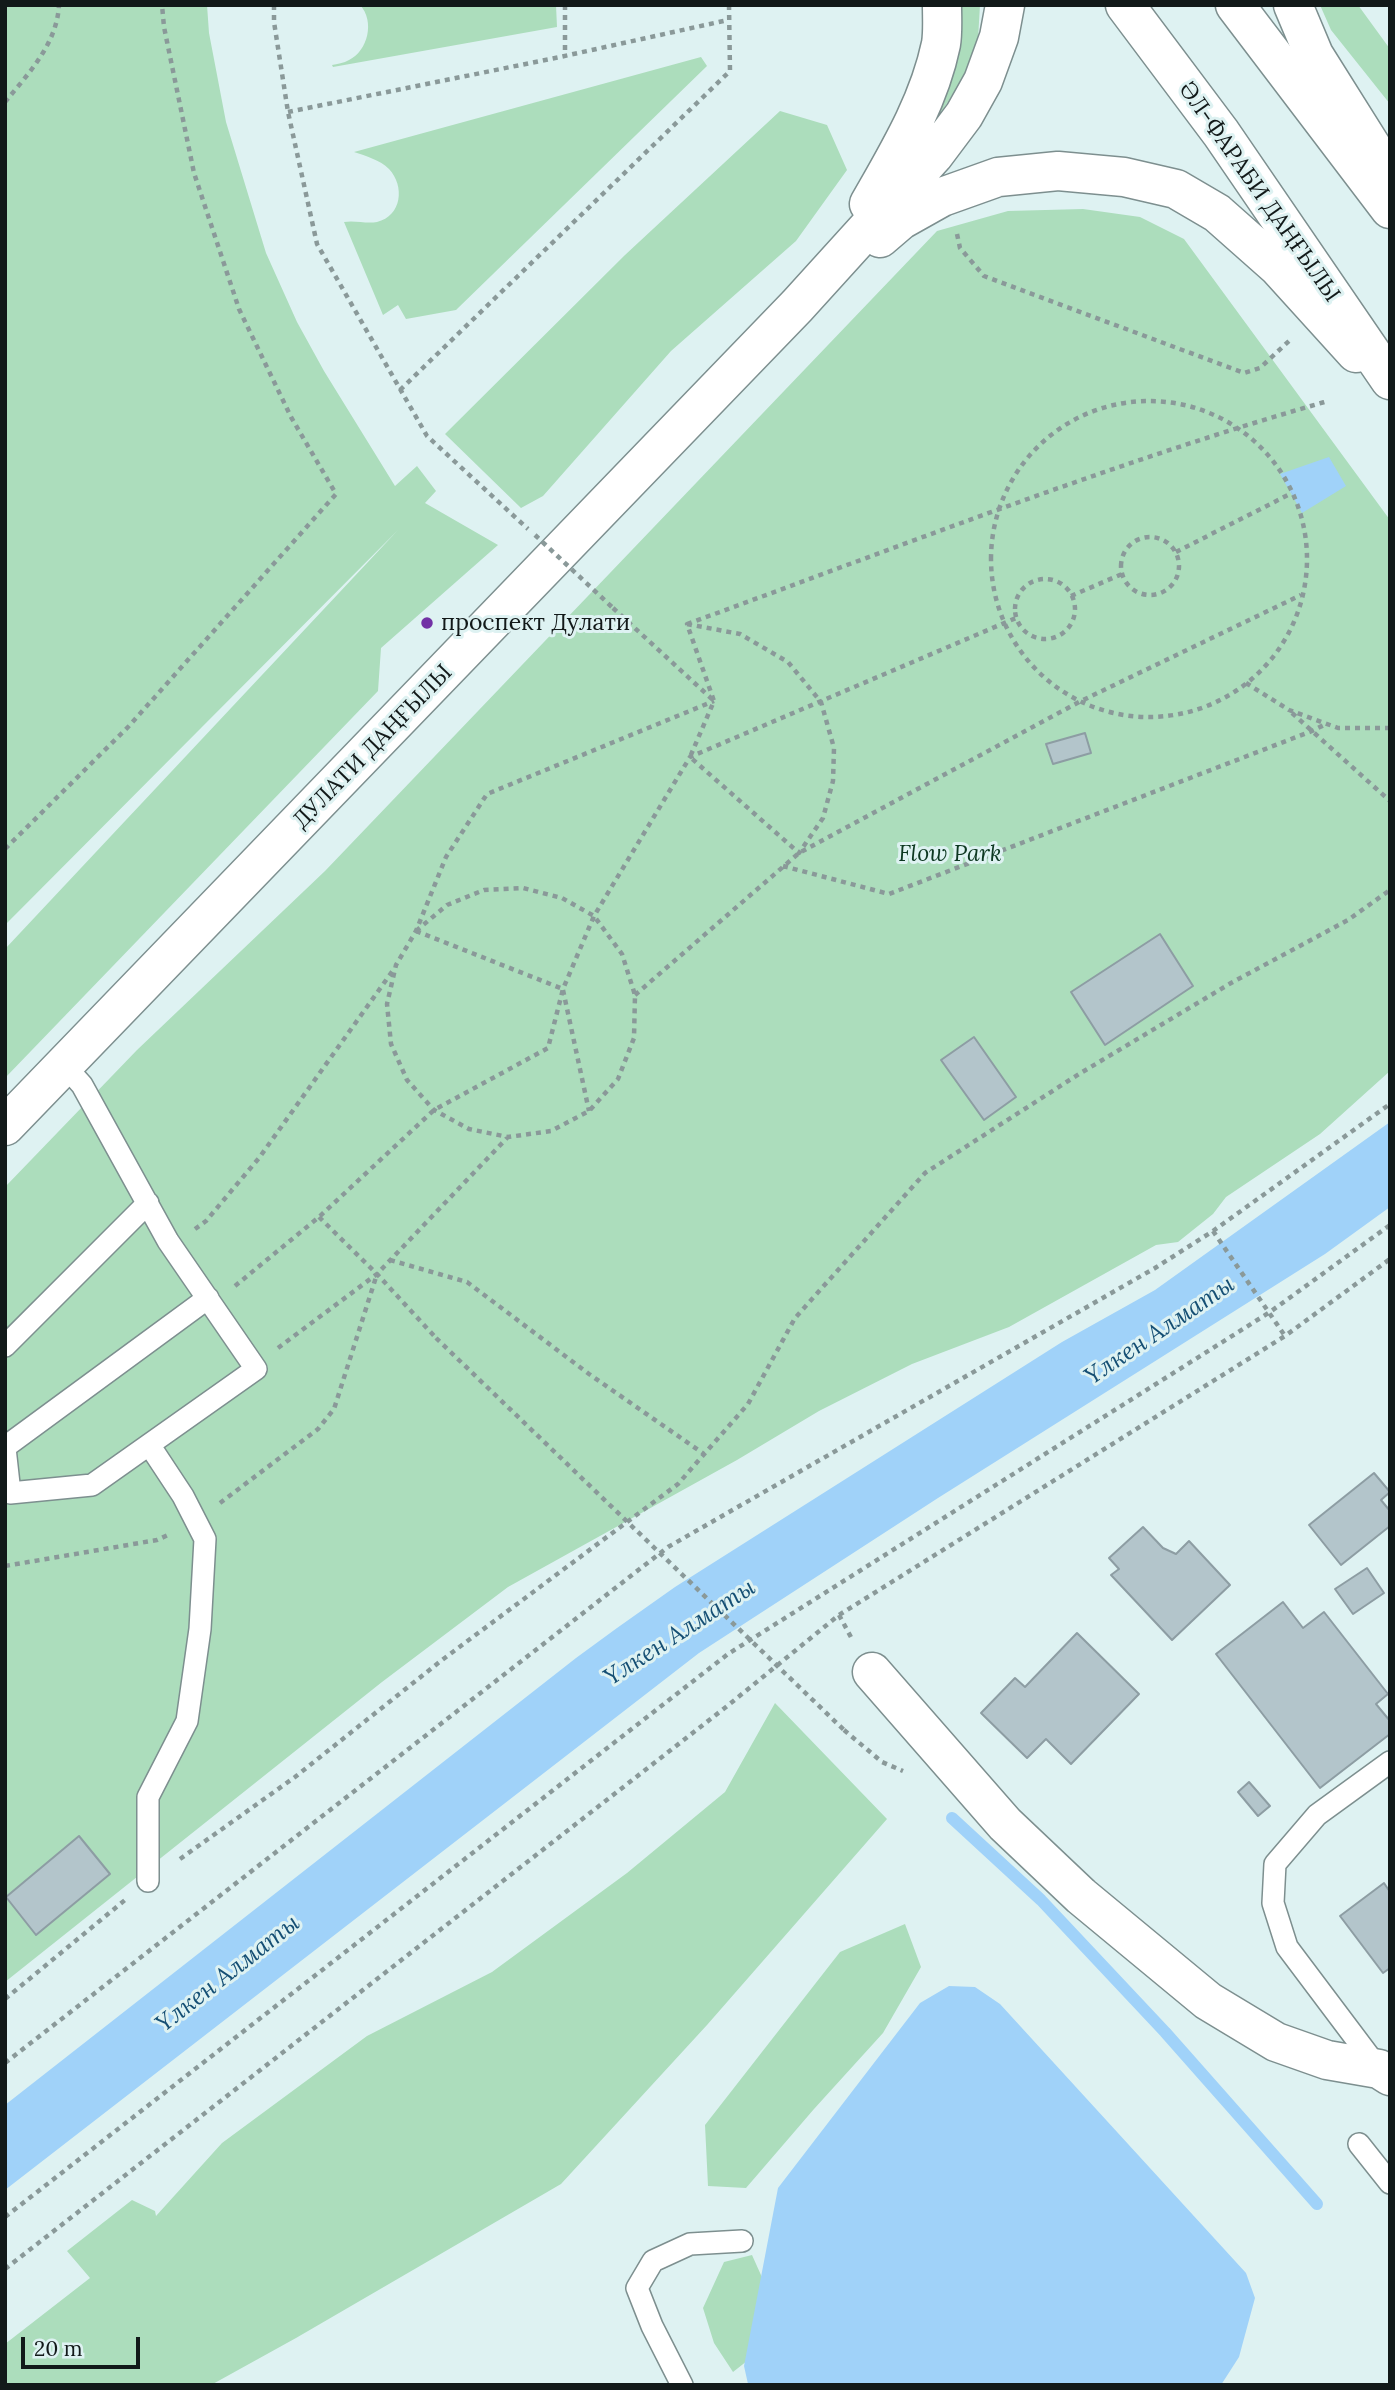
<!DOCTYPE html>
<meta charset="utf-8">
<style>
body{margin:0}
#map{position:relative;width:1395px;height:2390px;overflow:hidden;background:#def2f2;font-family:Lora,serif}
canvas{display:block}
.frame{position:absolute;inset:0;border:7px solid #121919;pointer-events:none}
.scale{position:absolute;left:21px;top:2337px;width:119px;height:32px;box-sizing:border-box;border:4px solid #121919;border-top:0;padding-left:9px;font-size:21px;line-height:24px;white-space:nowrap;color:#121919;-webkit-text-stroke:5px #def2f2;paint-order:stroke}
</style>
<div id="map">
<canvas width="1395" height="2390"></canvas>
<div class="frame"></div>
<div class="scale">20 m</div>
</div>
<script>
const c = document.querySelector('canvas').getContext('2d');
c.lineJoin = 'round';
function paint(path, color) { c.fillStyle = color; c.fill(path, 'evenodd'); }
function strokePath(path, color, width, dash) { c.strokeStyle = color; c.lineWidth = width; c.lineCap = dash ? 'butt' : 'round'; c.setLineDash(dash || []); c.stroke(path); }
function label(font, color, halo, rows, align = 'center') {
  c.font = font + ' Lora,serif'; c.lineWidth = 6; c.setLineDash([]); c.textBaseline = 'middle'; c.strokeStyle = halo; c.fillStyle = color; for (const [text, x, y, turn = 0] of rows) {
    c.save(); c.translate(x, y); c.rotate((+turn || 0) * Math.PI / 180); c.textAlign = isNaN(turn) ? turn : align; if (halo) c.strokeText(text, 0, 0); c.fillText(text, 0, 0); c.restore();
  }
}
const green = new Path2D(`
 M 5,5 L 207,5 L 209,33 L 226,122 L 266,253 L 297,322 L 324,371 L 395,486 L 417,466 L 436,491 L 425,503 L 498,545 L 381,648 L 378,691 L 5,1078 L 5,949 L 398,530 L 5,925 Z
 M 360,5 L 556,5 L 557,27 L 333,67 L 332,65 C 337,64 344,63 349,60 C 368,51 375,21 360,5 Z
 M 956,5 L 980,5 L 977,56 L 928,133 Z
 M 1320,5 L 1358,5 L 1390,49 L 1390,104 L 1331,30 Z
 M 701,57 L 707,66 L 456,310 L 406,319 L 398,305 L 383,315 L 344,222 C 355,220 366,224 377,222 C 402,216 405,186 389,169 C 380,160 366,156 354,152 Z
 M 780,111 L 827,125 L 847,170 L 796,241 L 671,351 L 543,496 L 521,508 L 445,434 L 625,255 Z
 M 1083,209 L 1140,217 L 1184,239 L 1390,520 L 1390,1071 L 1320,1134 L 1226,1197 L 1213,1214 L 1178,1242 L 1156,1245 L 1009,1327 L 912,1364 L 819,1411 L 737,1460 L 508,1587 L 382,1682 L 5,1982 L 5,1187 L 137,1050 L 325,871 L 937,231 L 1008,211 Z
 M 775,1703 L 887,1819 L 707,2025 L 561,2184 L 296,2338 L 211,2385 L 5,2385 L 5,2344 L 90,2278 L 67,2251 L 132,2200 L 155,2211 L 156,2216 L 222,2143 L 367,2036 L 492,1972 L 627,1873 L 725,1792 Z
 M 905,1924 L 921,1967 L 883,2033 L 814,2109 L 746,2188 L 708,2186 L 705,2125 L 840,1952 Z
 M 752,2255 L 769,2293 L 766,2346 L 733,2372 L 714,2343 L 703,2308 L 724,2262 Z`);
const water = new Path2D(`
 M 1329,457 L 1346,486 L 1302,513 L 1280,474 Z
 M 1390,1122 L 1390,1207 L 1325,1254 L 938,1498 L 699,1653 L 5,2190 L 5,2105 L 576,1658 L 617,1628 L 675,1587 L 1062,1342 L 1155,1290 Z
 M 949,1986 L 975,1987 L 1000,2004 L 1246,2273 L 1255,2298 L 1239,2357 L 1221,2385 L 748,2384 L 744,2366 L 778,2188 L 920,2003 Z`);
const stream = new Path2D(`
 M 952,1818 L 1041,1900 L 1165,2032 L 1317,2204`);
const building = new Path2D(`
 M 1085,733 L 1091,753 L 1053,764 L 1046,744 Z
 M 1160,934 L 1193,986 L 1105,1045 L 1071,992 Z
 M 974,1037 L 1016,1097 L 984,1120 L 941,1060 Z
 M 1374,1473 L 1390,1492 L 1381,1500 L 1390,1511 L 1390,1526 L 1341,1565 L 1309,1525 Z
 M 1143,1527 L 1163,1548 L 1176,1554 L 1189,1541 L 1230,1585 L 1172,1640 L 1111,1575 L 1119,1569 L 1109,1558 Z
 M 1367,1568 L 1384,1593 L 1353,1614 L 1335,1589 Z
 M 1283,1602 L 1303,1628 L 1324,1612 L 1388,1694 L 1376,1704 L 1390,1721 L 1390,1734 L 1320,1788 L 1216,1654 Z
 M 1077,1633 L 1139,1694 L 1071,1764 L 1046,1739 L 1027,1758 L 981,1713 L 1015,1678 L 1025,1687 Z
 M 1249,1782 L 1270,1806 L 1258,1816 L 1238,1792 Z
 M 79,1836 L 110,1874 L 36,1935 L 6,1897 Z
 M 1384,1883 L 1390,1892 L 1390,1968 L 1383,1973 L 1340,1916 Z`);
const path = new Path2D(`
 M 274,5 L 274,22 L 288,112 L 317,244 L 427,436 L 528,529
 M 565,5 L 565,56
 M 5,102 C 28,74 57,44 59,5
 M 288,112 L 560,57 L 728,20
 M 957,234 L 960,248 L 984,276 L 1244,373 L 1260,368 L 1290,340
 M 400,390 L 730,71 L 729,5
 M991 559a158 158 0 1 1 316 0a158 158 0 1 1-316 0Z
 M1121 566a29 29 0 1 1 58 0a29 29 0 1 1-58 0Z
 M 1176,552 L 1292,493
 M1015 609a30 30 0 1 1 60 0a30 30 0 1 1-60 0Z
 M 1071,596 L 1122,574
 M 613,608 L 713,700
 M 687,624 C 899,547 1111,463 1328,401
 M 687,624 L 740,634 L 788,662 L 821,702 L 834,748 L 833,781 L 823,818 L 799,853 L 690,757 L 714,701 Z
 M 1246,683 L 1289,710 L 1338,728 L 1390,728
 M 1292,713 L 1390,801
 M 5,849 L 129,726 L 336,494 L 291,417 L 239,309 L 194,173 L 164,27 L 162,5
 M 783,866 L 889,894 L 1312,731 L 1326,724
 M 416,931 L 447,905 L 484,890 L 523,888 L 562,898 L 594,916 L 622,954 L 635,995 L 634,1038 L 618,1079 L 589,1111 L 551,1131 L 508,1137 L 469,1129 L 434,1110 L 407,1080 L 391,1044 L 387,1004 L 396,965 L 416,931 L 446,857 L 487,794 L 714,701
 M 416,931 L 563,989
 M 563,990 L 589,1111
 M 635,995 L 799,853 L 1079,702 L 1301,595
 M 319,1217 L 377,1274 L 436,1338
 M 195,1229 L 206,1221 L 259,1158 L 394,969
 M 390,1260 L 467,1282 L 589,1374 L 704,1454
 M 235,1286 L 319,1217 L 434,1110 L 548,1048 L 563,989 L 594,916 L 690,757 L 1016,618
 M 278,1348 L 377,1274 L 507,1138
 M 220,1503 L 318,1429 L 334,1409 L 377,1274
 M 5,1566 L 157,1540 L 168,1535
 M 839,1615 L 852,1639
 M 844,1730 L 882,1762 L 903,1771
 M 180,1859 L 295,1777 L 442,1660 L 678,1484 L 748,1404 L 795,1318 L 925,1173 L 1079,1074 L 1231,983 L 1348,920 L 1390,890
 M 5,1999 L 125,1900
 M 5,2063 L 668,1547 L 1155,1268 L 1213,1231 L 1390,1104
 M 5,2217 L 728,1654 L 1270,1312 L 1390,1225
 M 5,2269 L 726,1707 L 839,1615 L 1285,1336 L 1390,1259`);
const lane = new Path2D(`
 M 5,1346 L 148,1203
 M 5,1447 L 208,1298
 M 5,1448 L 10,1493 L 92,1485 L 256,1369 L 168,1241 L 82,1085 L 64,1065
 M 148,1881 L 148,1797 L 187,1721 L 200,1629 L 205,1539 L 183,1496 L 150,1446
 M 1378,2068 L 1287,1947 L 1273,1903 L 1275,1864 L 1317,1815 L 1390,1762
 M 1359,2144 L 1390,2183
 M 682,2385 L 652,2326 L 637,2288 L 653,2261 L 690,2244 L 742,2241`);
const street = new Path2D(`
 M 872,1672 L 1005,1824 L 1081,1896 L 1208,2001 L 1276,2042 L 1327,2060 L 1379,2069 L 1390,2076`);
const secondary = new Path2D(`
 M 1293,5 L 1314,55 L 1390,176
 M 869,204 C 898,153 929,102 941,44 C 943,32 942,18 942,5
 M 880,238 L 901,220 L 942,197 L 998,177 L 1058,171 L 1124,177 L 1176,189 L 1217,213 L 1278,267 L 1356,353
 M 5,1126 L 797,306 L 934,155 L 964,115 L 983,81 L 999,37 L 1005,5`);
const primary = new Path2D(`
 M 1125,5 L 1221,133 L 1390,380
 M 1235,5 L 1390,209`);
const pathBridge = new Path2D(`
 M 535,535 L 613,608
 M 1213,1231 L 1285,1336
 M 436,1338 L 844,1730`);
const markers = [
 [427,623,7,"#7231a5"]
];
const streetNames = [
 ["ӘЛ-ФАРАБИ ДАҢҒЫЛЫ",1259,192,55],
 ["ДУЛАТИ ДАҢҒЫЛЫ",373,747,-46]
];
const poiNames = [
 ["проспект Дулати",441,623]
];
const parkNames = [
 ["Flow Park",950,854]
];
const waterNames = [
 ["Үлкен Алматы",1160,1331,-34],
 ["Үлкен Алматы",680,1633,-33],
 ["Үлкен Алматы",228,1974,-38]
];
paint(green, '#acddbc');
paint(water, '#a0d2f9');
strokePath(stream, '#a0d2f9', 12);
paint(building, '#b3c5cb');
strokePath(building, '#8d9da3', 2);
strokePath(lane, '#7d8f8f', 24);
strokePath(street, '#7d8f8f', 41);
strokePath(secondary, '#7d8f8f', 41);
strokePath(primary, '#7d8f8f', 41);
strokePath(path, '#8a9999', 4.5, [5, 5]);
strokePath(lane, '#fff', 21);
strokePath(street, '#fff', 38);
strokePath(secondary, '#fff', 38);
strokePath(primary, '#fff', 38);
strokePath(pathBridge, '#8a9999', 4.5, [5, 5]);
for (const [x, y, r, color] of markers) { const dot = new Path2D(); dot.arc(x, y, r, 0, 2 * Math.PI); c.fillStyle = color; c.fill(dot); strokePath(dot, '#def2f2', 2.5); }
label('23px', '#121919', '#def2f2', streetNames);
label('23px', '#121919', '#def2f2', poiNames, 'left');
label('italic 23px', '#0d3821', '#def2f2', parkNames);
label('italic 24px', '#154f74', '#def2f2', waterNames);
</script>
